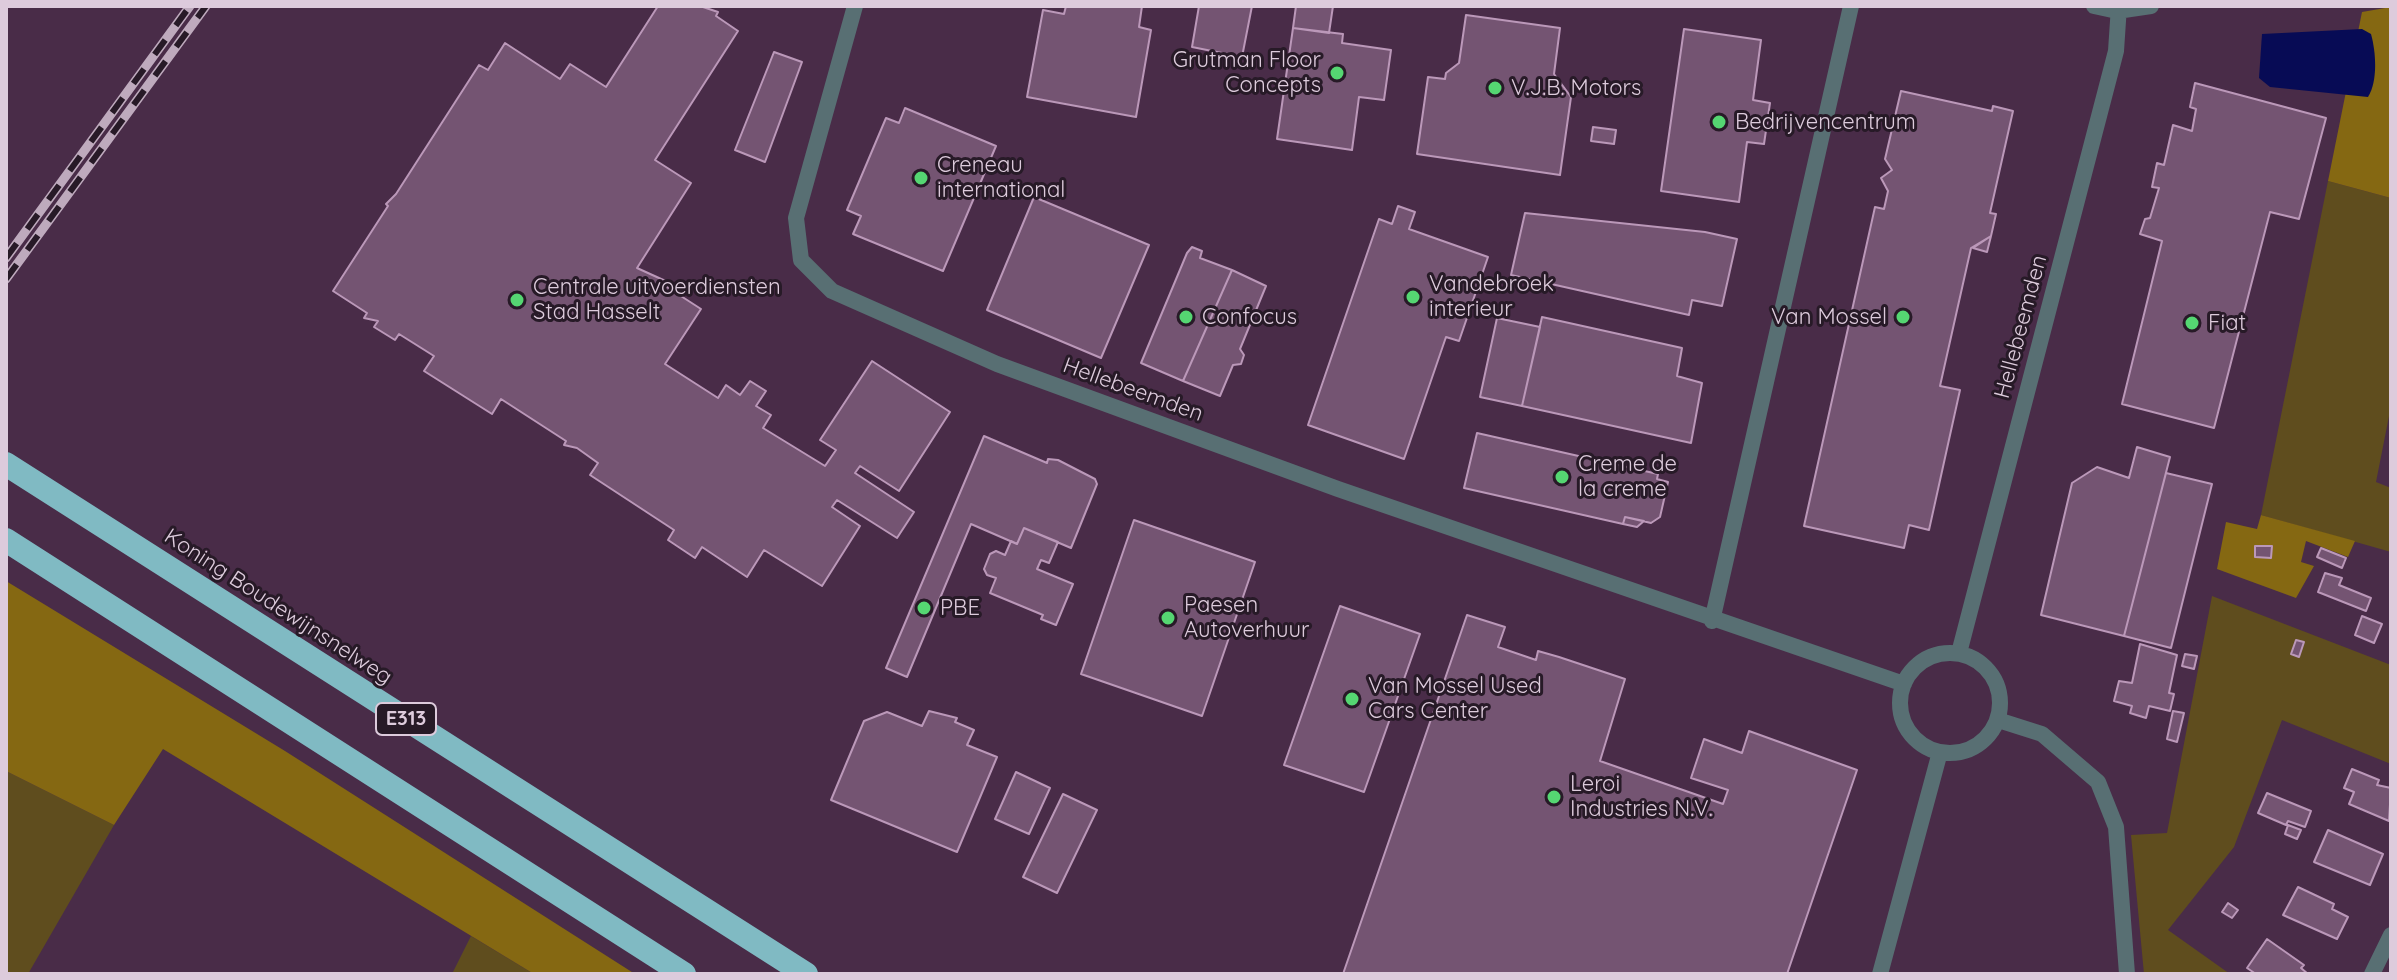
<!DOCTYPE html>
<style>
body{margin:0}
#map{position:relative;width:2397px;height:980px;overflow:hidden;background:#492c48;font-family:Quicksand,sans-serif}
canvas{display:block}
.frame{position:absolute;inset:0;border:8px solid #ddcbdc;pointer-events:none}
</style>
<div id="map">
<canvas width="2397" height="980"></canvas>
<div class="frame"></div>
</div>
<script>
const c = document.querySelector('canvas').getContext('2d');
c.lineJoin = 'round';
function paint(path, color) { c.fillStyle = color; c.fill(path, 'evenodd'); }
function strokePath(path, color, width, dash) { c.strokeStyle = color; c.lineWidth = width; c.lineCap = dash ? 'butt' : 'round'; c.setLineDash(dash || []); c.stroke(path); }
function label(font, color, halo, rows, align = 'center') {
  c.font = font + ' Quicksand,sans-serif'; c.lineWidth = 6; c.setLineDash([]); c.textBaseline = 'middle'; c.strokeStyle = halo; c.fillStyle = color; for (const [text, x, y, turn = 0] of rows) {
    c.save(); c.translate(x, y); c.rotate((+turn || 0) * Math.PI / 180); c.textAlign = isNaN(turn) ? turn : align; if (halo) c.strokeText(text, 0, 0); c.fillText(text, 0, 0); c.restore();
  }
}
const green = new Path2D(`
 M 2328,181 L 2391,198 L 2391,406 L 2376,482 L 2391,488 L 2391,552 L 2261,515 Z
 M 2212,596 L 2391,665 L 2391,764 L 2282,720 L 2234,847 L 2168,930 L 2230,974 L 2144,974 L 2131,835 L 2167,833 Z
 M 6,771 L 114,825 L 28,974 L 6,974 Z
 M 471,936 L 534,974 L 452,974 Z`);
const forest = new Path2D(`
 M 2391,7 L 2391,198 L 2328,181 L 2362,12 Z
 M 2261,515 L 2355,541 L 2348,557 L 2306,541 L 2301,562 L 2314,566 L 2296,598 L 2217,569 L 2226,522 L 2257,529 Z
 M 6,581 L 285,751 L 635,974 L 534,974 L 163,749 L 114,825 L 6,771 Z`);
const water = new Path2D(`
 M 2362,29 L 2371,34 C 2376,52 2378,81 2368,97 L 2270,87 L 2259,78 L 2262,34 Z`);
const building = new Path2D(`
 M 658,6 L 700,6 L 718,12 L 716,16 L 738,31 L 655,160 L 691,183 L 637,268 L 670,283 L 667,287 L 701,309 L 665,364 L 718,398 L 726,385 L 740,395 L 750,381 L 766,391 L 756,406 L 771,415 L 763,428 L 825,466 L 836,450 L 820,440 L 872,361 L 950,412 L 899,491 L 860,466 L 855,473 L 914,512 L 897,538 L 837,500 L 832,507 L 860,526 L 822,586 L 764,550 L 747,577 L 702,547 L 695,558 L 668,540 L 674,530 L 590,475 L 598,463 L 577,448 L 564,445 L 566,441 L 501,399 L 492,414 L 424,371 L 434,356 L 399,334 L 395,340 L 374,327 L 378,321 L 364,318 L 367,313 L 333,291 L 388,206 L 386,204 L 396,194 L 479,65 L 488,70 L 505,43 L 560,79 L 570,64 L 606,87 Z
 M 1066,6 L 1142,6 L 1139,27 L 1151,30 L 1136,117 L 1027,97 L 1043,10 L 1064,14 Z
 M 1199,6 L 1252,6 L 1242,57 L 1192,47 Z
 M 1296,6 L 1333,6 L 1329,33 L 1293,28 Z
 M 1466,15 L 1560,28 L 1554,74 L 1571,97 L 1560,175 L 1417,154 L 1428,77 L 1445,79 L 1446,73 L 1459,63 Z
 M 1293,28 L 1343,34 L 1342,43 L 1391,50 L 1384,100 L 1359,97 L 1352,150 L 1277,139 Z
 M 1684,29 L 1761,40 L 1753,100 L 1770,103 L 1764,144 L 1747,142 L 1739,202 L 1661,191 Z
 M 774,52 L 802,62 L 765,162 L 735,150 Z
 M 2195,83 L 2326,118 L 2299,219 L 2270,212 L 2214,428 L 2122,404 L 2162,241 L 2140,234 L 2145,219 L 2150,218 L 2159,188 L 2152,187 L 2157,163 L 2164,165 L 2173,125 L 2192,131 L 2196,109 L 2190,107 Z
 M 1901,91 L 1992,111 L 1993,106 L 2013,111 L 1990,213 L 1996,214 L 1991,236 L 1971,248 L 1940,386 L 1960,390 L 1929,530 L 1909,525 L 1904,548 L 1804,526 L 1875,207 L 1884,209 L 1888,191 L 1881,178 L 1892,170 L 1885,159 Z
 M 905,108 L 996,146 L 943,271 L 853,234 L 861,216 L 847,210 L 886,118 L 899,123 Z
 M 1593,127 L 1616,130 L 1614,144 L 1591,141 Z
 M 1034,197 L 1149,245 L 1101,358 L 987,310 Z
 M 1398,206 L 1415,212 L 1409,229 L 1488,257 L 1459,341 L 1446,337 L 1404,459 L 1308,425 L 1379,219 L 1392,224 Z
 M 1525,213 L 1705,232 L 1737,239 L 1722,306 L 1692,300 L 1689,315 L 1511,275 Z
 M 1991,236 L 1987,252 L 1973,248 Z
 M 1192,247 L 1202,251 L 1200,258 L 1232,270 L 1183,381 L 1141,363 L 1187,253 Z
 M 1232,270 L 1266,286 L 1240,349 L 1244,355 L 1241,364 L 1233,365 L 1220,396 L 1183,381 Z
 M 1542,317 L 1682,348 L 1677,376 L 1702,383 L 1691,443 L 1522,406 Z
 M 1497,318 L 1540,327 L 1522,406 L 1480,397 Z
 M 1477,433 L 1658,474 L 1657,479 L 1668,482 L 1660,517 L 1651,523 L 1625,517 L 1623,524 L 1464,488 Z
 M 984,436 L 1047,463 L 1048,459 L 1058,460 L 1095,479 L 1097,484 L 1071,548 L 1024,528 L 1017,544 L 971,524 L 907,677 L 886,668 Z
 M 2137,447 L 2170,457 L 2124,636 L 2041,615 L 2072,483 L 2097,467 L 2129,478 Z
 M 2166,473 L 2212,484 L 2171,648 L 2124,636 Z
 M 1625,517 L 1644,521 L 1637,527 L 1623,524 Z
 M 1134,520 L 1255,562 L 1202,716 L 1081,674 Z
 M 1024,528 L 1058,542 L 1049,563 L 1041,560 L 1037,569 L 1073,584 L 1056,625 L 1041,619 L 1043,615 L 990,593 L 996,578 L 987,575 L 984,569 L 990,554 L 996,551 L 1005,555 L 1011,541 L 1017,544 Z
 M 2255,546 L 2272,546 L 2271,558 L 2255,557 Z
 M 2321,548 L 2346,558 L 2342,568 L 2317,557 Z
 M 2325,573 L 2342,578 L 2339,585 L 2371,598 L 2366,611 L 2318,592 Z
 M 1340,606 L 1420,634 L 1364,792 L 1284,765 Z
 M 1467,615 L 1505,627 L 1498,647 L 1536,660 L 1538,651 L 1559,657 L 1625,679 L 1600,761 L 1723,804 L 1728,790 L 1691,778 L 1704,739 L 1742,753 L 1749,731 L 1857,770 L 1787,974 L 1343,974 Z
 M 2362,616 L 2382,624 L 2374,643 L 2355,635 Z
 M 2296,640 L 2304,642 L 2299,657 L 2291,654 Z
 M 2140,644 L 2177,655 L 2169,693 L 2174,694 L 2170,711 L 2149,706 L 2146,718 L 2130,713 L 2132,706 L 2114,701 L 2119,681 L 2132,683 Z
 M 2185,654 L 2197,656 L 2194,669 L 2182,666 Z
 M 929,711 L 957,718 L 955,722 L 974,730 L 967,745 L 997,757 L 957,852 L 831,800 L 864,721 L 887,712 L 922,726 Z
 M 2173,711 L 2184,713 L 2177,742 L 2167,739 Z
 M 2352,769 L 2379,780 L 2377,785 L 2391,788 L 2389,821 L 2349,804 L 2354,792 L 2344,788 Z
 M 1016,772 L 1050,788 L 1029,834 L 995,819 Z
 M 2267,793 L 2311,811 L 2305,827 L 2288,821 L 2286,825 L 2258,813 Z
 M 1063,794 L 1097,810 L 1057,893 L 1023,877 Z
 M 2288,825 L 2301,830 L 2297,839 L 2285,834 Z
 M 2328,830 L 2383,854 L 2370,885 L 2314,862 Z
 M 2298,887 L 2334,904 L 2332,909 L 2348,917 L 2337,939 L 2283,915 Z
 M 2228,903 L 2238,910 L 2232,918 L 2222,912 Z
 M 2267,939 L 2304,965 L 2301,968 L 2308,974 L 2256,974 L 2247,968 Z`);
const street = new Path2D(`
 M 855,6 L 796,218 L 801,260 L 832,291 L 997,364 L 1338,489 L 1904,684
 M 2094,6 L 2117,11 L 2151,6
 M 1712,621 L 1851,6
 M 1959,653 L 2116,51 L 2119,6
 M1900 703a50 50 0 1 1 100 0a50 50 0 1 1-100 0Z
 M 1998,720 L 2042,734 L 2098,782 L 2116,827 L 2127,974
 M 1880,974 L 1940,752
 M 2372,974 L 2391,935`);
const highway = new Path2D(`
 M 6,464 L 806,974
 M 6,540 L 684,974`);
const rail = new Path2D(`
 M 6,258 L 190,6
 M 6,279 L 206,6`);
const markers = [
 [1337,73,8,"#55d672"],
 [1495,88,8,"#55d672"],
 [1719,122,8,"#55d672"],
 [921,178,8,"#55d672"],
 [1413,297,8,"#55d672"],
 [517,300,8,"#55d672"],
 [1186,317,8,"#55d672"],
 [1903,317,8,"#55d672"],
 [2192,323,8,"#55d672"],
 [1562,477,8,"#55d672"],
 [924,608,8,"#55d672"],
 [1168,618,8,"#55d672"],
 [1352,699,8,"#55d672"],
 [1554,797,8,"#55d672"]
];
const shields = [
 [406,719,60]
];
const shieldNames = [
 ["E313",406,719]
];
const poiNames = [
 ["Grutman Floor",1321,60,"right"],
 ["Concepts",1321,85,"right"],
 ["V.J.B. Motors",1511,88],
 ["Bedrijvencentrum",1735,122],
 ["Creneau",937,165],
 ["international",937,190],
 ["Vandebroek",1429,284],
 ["interieur",1429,309],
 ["Centrale uitvoerdiensten",533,287],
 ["Stad Hasselt",533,312],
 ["Confocus",1202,317],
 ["Van Mossel",1887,317,"right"],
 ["Fiat",2208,323],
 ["Creme de",1578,464],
 ["la creme",1578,489],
 ["Paesen",1184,605],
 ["Autoverhuur",1184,630],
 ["PBE",940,608],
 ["Van Mossel Used",1368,686],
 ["Cars Center",1368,711],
 ["Leroi",1570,784],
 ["Industries N.V.",1570,809]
];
const streetNames = [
 ["Hellebeemden",2021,327,-75],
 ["Hellebeemden",1133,390,20],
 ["Koning Boudewijnsnelweg",278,607,33]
];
paint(green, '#5f4d1e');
paint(forest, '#856812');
paint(water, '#070b55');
paint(building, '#745472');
strokePath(building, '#bb98b9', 2);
strokePath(street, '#586f73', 16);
strokePath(highway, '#80bac3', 24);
strokePath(rail, '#beaabd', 9);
strokePath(rail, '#271a27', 6, [18]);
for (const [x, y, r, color] of markers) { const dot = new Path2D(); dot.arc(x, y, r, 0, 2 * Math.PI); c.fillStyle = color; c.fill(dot); strokePath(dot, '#271a27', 3); }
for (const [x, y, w] of shields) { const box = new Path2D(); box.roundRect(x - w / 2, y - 16, w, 32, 6); c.fillStyle = '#271a27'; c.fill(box); strokePath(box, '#ddcbdc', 2); }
label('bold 20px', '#ddcbdc', null, shieldNames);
label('22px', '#ddcbdc', '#271a27', poiNames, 'left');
label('22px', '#ddcbdc', '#271a27', streetNames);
</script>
